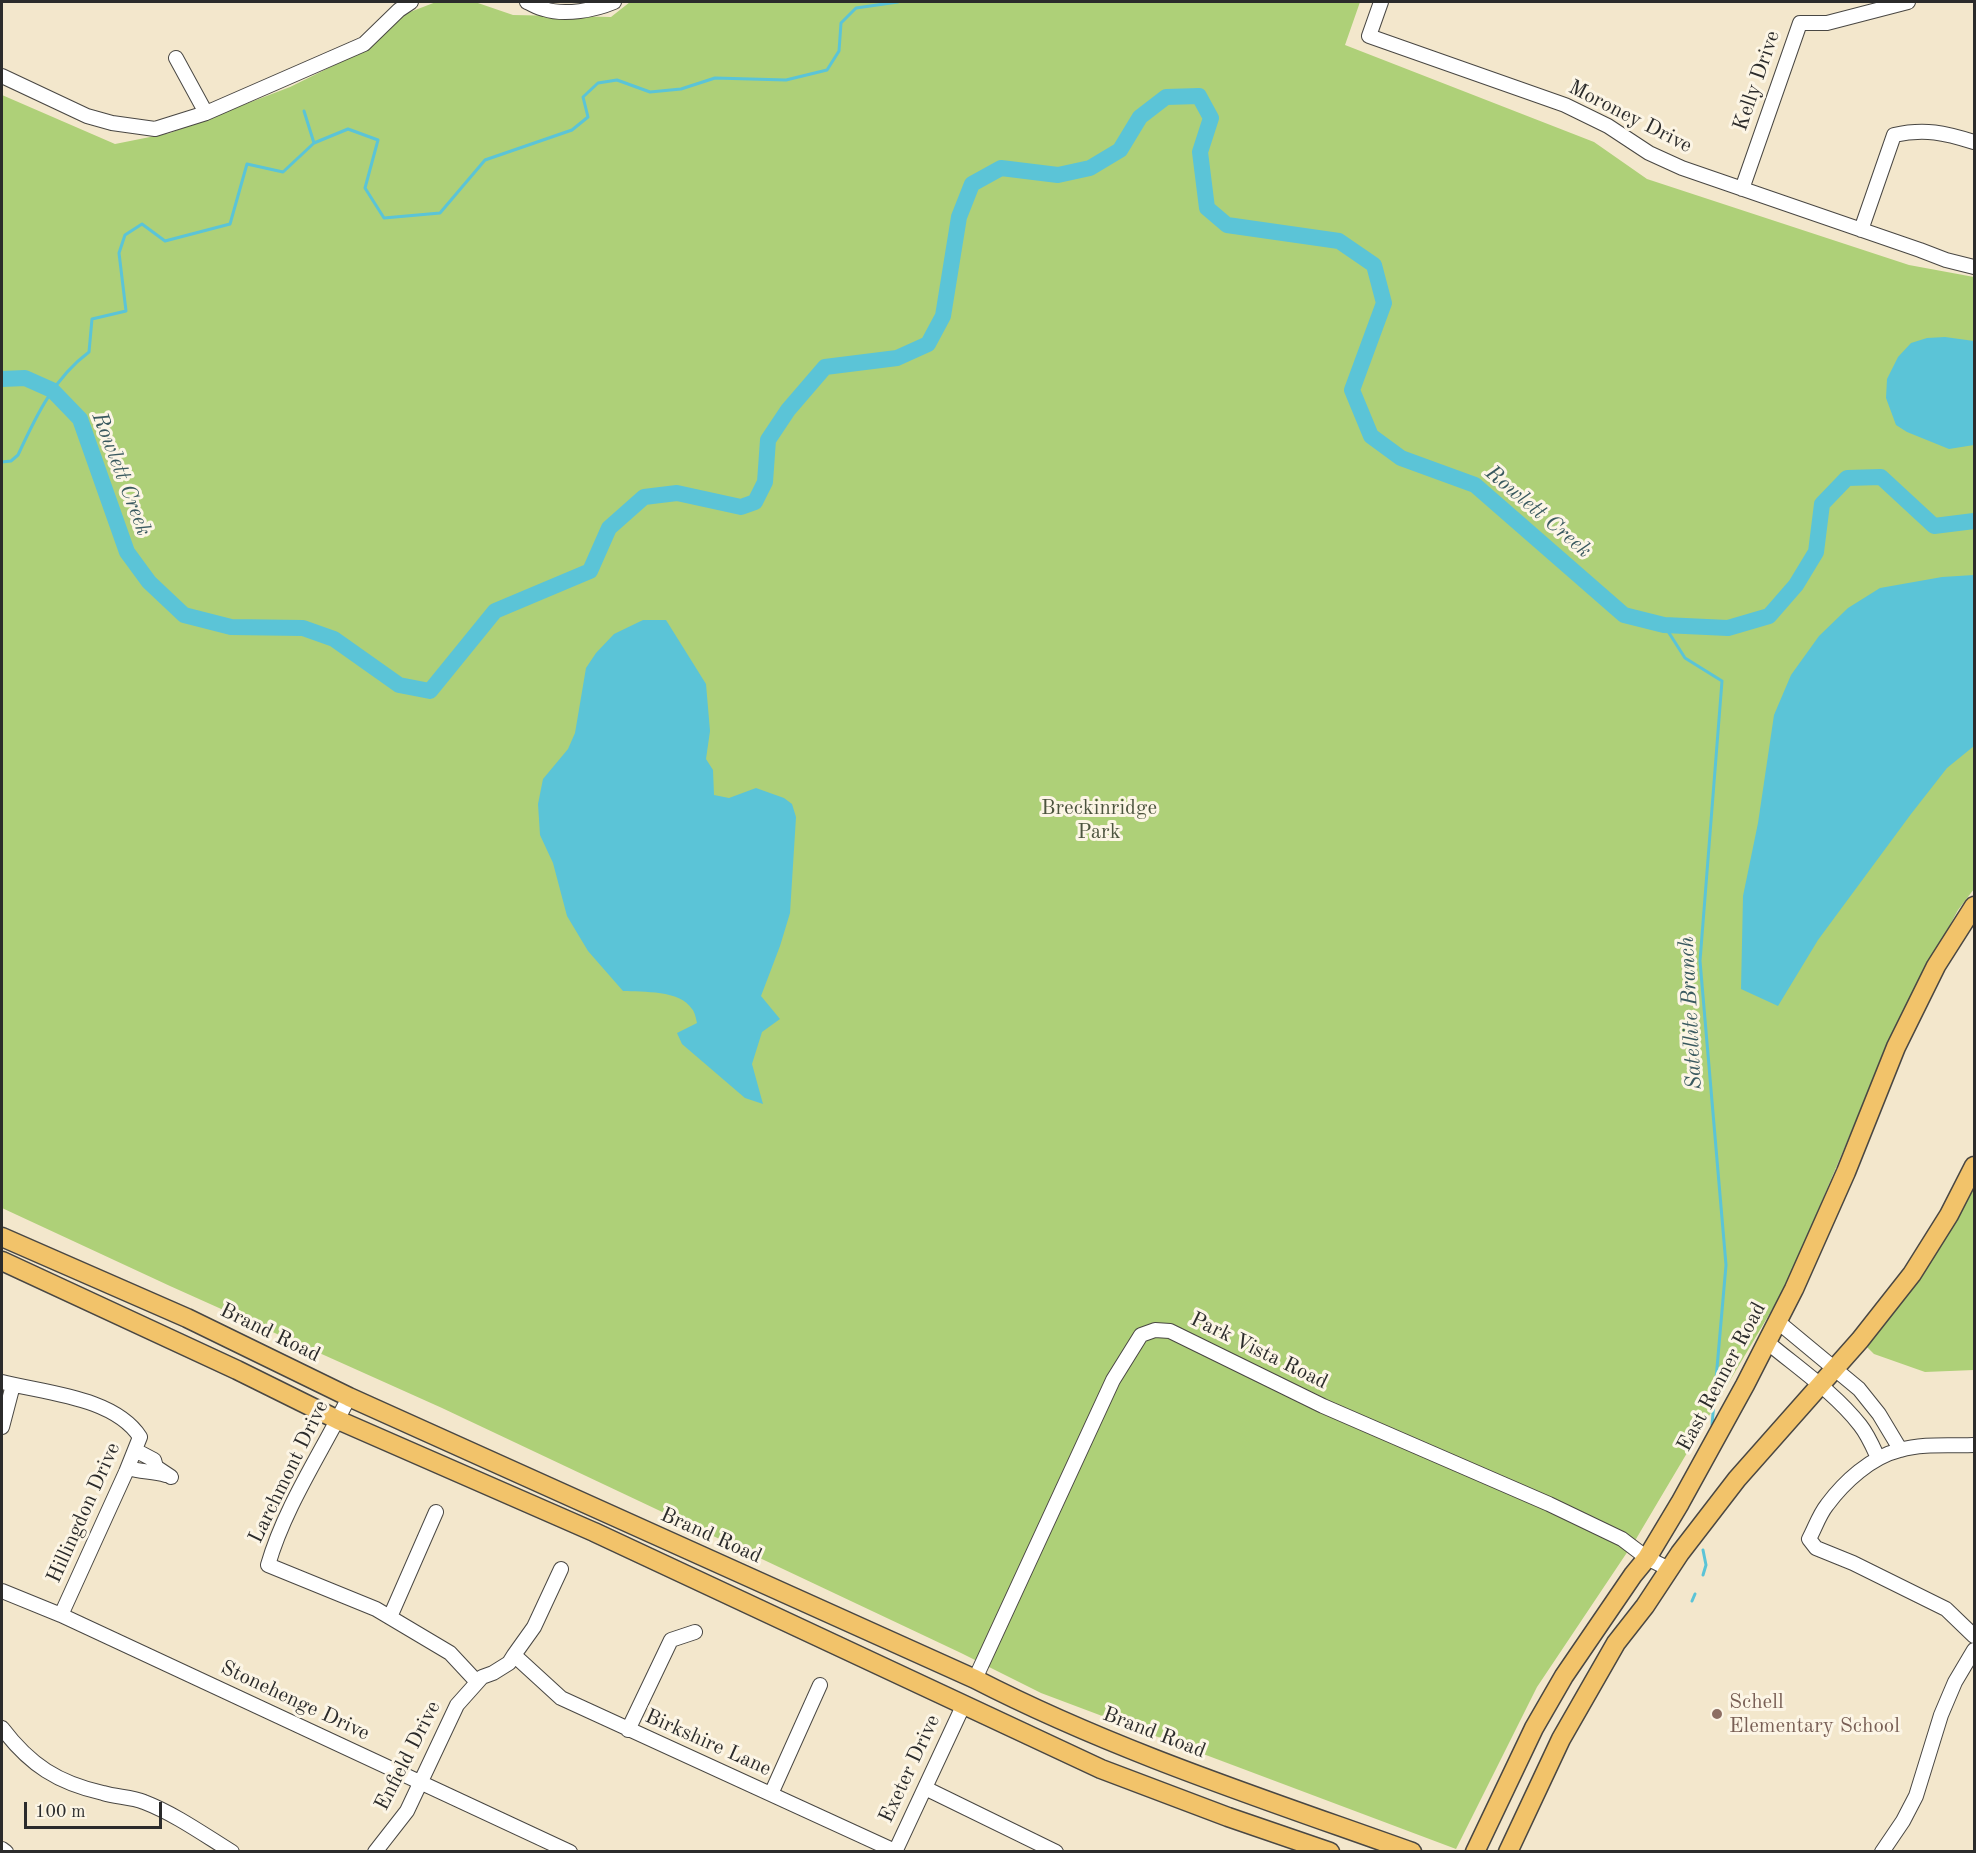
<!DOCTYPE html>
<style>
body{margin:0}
#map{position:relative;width:1976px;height:1853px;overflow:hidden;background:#f3e7cc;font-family:"Old Standard TT",serif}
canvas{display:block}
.frame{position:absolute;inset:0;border:3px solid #2b2b2b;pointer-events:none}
.scale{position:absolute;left:24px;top:1802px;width:138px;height:27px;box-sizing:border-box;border:3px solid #2b2b2b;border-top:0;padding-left:8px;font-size:18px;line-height:21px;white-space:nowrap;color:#2b2b2b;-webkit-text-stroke:4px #fcf5e5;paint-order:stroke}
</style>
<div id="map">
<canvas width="1976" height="1853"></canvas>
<div class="frame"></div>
<div class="scale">100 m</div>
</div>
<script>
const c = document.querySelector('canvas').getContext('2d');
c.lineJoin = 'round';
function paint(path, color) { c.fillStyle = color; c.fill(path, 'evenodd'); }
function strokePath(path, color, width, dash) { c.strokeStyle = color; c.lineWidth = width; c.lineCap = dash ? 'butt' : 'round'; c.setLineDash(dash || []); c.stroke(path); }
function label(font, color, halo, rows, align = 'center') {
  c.font = font + ' "Old Standard TT",serif'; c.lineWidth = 6; c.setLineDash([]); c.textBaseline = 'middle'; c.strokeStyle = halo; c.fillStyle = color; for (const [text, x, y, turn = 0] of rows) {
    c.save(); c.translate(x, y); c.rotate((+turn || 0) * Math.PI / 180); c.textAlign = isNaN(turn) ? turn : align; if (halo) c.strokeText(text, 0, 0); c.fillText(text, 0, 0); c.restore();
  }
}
const green = new Path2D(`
 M 436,2 L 475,2 L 513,15 L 611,17 L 630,2 L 1360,2 L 1345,45 L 1594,142 L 1647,179 L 1909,265 L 1974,277 L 1974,889 L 1958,910 L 1898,1021 L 1786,1286 L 1636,1539 L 1537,1687 L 1456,1849 L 1041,1693 L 961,1653 L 442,1408 L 170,1286 L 2,1208 L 2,95 L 115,144 L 170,133 L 290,87 L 363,51 L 397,17 Z
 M 1974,1188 L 1974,1370 L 1925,1372 L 1874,1354 L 1865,1345 L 1924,1268 Z`);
const water = new Path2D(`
 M 1945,337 L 1974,341 L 1974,445 L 1949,449 L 1907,432 L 1896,425 L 1886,398 L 1887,379 L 1898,357 L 1911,343 L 1927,338 Z
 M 1974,575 L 1974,746 L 1947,768 L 1911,814 L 1818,940 L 1778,1006 L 1741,989 L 1743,896 L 1758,823 L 1774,715 L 1791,675 L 1819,636 L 1848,608 L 1880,588 L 1942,577 Z
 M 643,620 L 666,620 L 706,684 L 710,731 L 706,759 L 713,770 L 714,795 L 729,798 L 756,788 L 784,798 L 792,804 L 796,817 L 790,913 L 780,946 L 761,996 L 780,1019 L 762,1032 L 752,1064 L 763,1104 L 745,1098 L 682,1044 L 677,1033 L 697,1023 C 696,1019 695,1012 692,1009 C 680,990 643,992 623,991 L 588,951 L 567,916 L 553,863 L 540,835 L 538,804 L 543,779 L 568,749 L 575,733 L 586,668 L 596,653 L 614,634 Z`);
const stream = new Path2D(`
 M 304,111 L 314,143
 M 2,462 L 11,461 L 18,455 C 36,416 54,378 89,352 L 92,319 L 126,311 L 119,253 L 125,235 L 142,224 L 165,241 L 230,224 L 247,164 L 283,172 L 314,143 L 348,129 L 378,140 L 365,188 L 384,218 L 440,213 L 485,160 L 572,130 L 588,117 L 583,97 L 598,83 L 617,80 L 650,92 L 681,89 L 715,78 L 786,80 L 827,70 L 839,51 L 841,23 L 856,8 L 898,2
 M 1664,625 L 1685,658 L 1722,681 L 1700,961 L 1726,1265 L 1712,1425
 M 1703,1550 L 1706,1565 L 1703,1575
 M 1692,1601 L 1695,1594`);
const river = new Path2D(`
 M 2,379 L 25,378 L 52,390 L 80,419 L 127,552 L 149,582 L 184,615 L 231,627 L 303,628 L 334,639 L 399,685 L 430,691 L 495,611 L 590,571 L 609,528 L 644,497 L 677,493 L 741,507 L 755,502 L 765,482 L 768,440 L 788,410 L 825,367 L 897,358 L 928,344 L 943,316 L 959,217 L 972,184 L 1001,168 L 1058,175 L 1090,168 L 1120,150 L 1140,117 L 1166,97 L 1199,96 L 1211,118 L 1200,152 L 1207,208 L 1227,225 L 1339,241 L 1374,265 L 1384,303 L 1352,390 L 1371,436 L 1401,458 L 1475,485 L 1624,615 L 1664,625 L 1728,628 L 1769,616 L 1796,585 L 1816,552 L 1822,504 L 1847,478 L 1881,477 L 1934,526 L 1974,521`);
const minor = new Path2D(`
 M 527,2 C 532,4 538,8 544,9 C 565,16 595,10 614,2
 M 1381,2 L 1369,36 L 1565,105 L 1608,126 L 1649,153 L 1682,168 L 1920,250 L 1946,260 L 1974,267
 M 176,58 L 206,113
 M 2,76 L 87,116 L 112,123 L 155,129 L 206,113 L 364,44 L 399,10 L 411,2
 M 1742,189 L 1800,23 L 1827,23 L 1908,2
 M 1861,230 L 1894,135 C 1925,128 1945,133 1974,142
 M 1777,1321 L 1859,1389 L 1879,1414 L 1900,1449
 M 1767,1342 C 1798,1368 1835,1393 1860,1425 C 1868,1435 1873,1447 1878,1458
 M 2,1382 C 44,1393 114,1397 140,1437 L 126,1472 L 61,1615
 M 349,1397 C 322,1452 285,1506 268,1565 L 376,1609 L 450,1653 L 477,1682
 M 2,1427 L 13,1385
 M 1974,1445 C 1950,1446 1923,1443 1900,1450 C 1871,1457 1844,1482 1827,1505 C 1819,1515 1815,1528 1809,1539 L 1816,1548 L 1853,1563 L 1946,1609 L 1974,1636
 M 135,1450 L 154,1460 L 156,1467 L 171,1477
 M 128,1468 C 141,1472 153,1471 166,1475
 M 2,1591 L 61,1615 L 570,1852
 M 390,1617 L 436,1512
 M 514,1655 L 561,1698 L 895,1851
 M 975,1679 L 1113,1380 L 1141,1335 L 1155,1330 L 1170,1331 L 1323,1406 L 1549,1504 L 1622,1539 L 1647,1558 L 1669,1569
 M 2,1728 C 30,1765 58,1783 103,1793 C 116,1797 132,1797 144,1802 C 175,1814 203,1834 232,1852
 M 628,1730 L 671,1640 L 695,1632
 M 925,1788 L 1056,1852
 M 771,1794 L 820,1685
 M 2,1849 L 6,1852
 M 375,1852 L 407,1811 L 457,1705 L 482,1677 L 493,1673 L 509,1663 L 514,1655 L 534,1627 L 561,1569
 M 895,1852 L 964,1704
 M 1882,1852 L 1903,1821 L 1916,1796 L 1941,1715 L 1955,1682 L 1974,1650`);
const major = new Path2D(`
 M 2,1237 L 187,1318 L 349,1397 L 975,1679 C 1115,1751 1264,1799 1412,1852
 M 2,1261 L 237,1370 L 338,1420 L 594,1532 L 1101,1769 L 1228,1817 L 1330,1852
 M 1475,1852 L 1534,1728 L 1564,1676 L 1633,1575 L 1647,1558 L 1680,1503 L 1745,1385 L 1794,1289 L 1846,1172 L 1896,1047 L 1936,966 L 1974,906
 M 1508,1852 L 1561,1739 L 1616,1643 L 1645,1606 L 1680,1553 L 1737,1479 L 1860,1340 L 1912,1274 L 1949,1215 L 1974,1166`);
const markers = [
 [1717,1714,6,"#8d6e63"]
];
const streetNames = [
 ["Kelly Drive",1757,81,-71],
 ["Moroney Drive",1630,117,27],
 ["Brand Road",270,1333,26],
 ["Park Vista Road",1259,1351,26],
 ["East Renner Road",1722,1377,-62],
 ["Larchmont Drive",289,1472,-64],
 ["Hillingdon Drive",84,1513,-66],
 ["Brand Road",711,1536,24],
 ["Stonehenge Drive",295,1701,25],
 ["Brand Road",1154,1733,21],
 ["Birkshire Lane",708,1743,24],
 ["Enfield Drive",408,1756,-63],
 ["Exeter Drive",910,1769,-65]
];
const parkNames = [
 ["Breckinridge",1099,808],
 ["Park",1099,832]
];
const educationNames = [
 ["Schell",1729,1702],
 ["Elementary School",1729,1726]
];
const waterNames = [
 ["Rowlett Creek",121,474,69],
 ["Rowlett Creek",1538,512,40],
 ["Satellite Branch",1691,1013,-93]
];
paint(green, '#aed078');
paint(water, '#5bc4d7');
strokePath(stream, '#5bc4d7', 3);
strokePath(river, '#5bc4d7', 16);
strokePath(minor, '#494743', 16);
strokePath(major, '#494743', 21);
strokePath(minor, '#fff', 14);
strokePath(major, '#f2c36a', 18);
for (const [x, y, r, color] of markers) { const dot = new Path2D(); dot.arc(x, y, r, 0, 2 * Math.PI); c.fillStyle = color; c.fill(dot); strokePath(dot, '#fcf5e5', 2); }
label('21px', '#2b2b2b', '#fcf5e5', streetNames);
label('21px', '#4c543e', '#fcf5e5', parkNames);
label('21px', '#785e54', '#fcf5e5', educationNames, 'left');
label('italic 22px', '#39595f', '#fcf5e5', waterNames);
</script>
